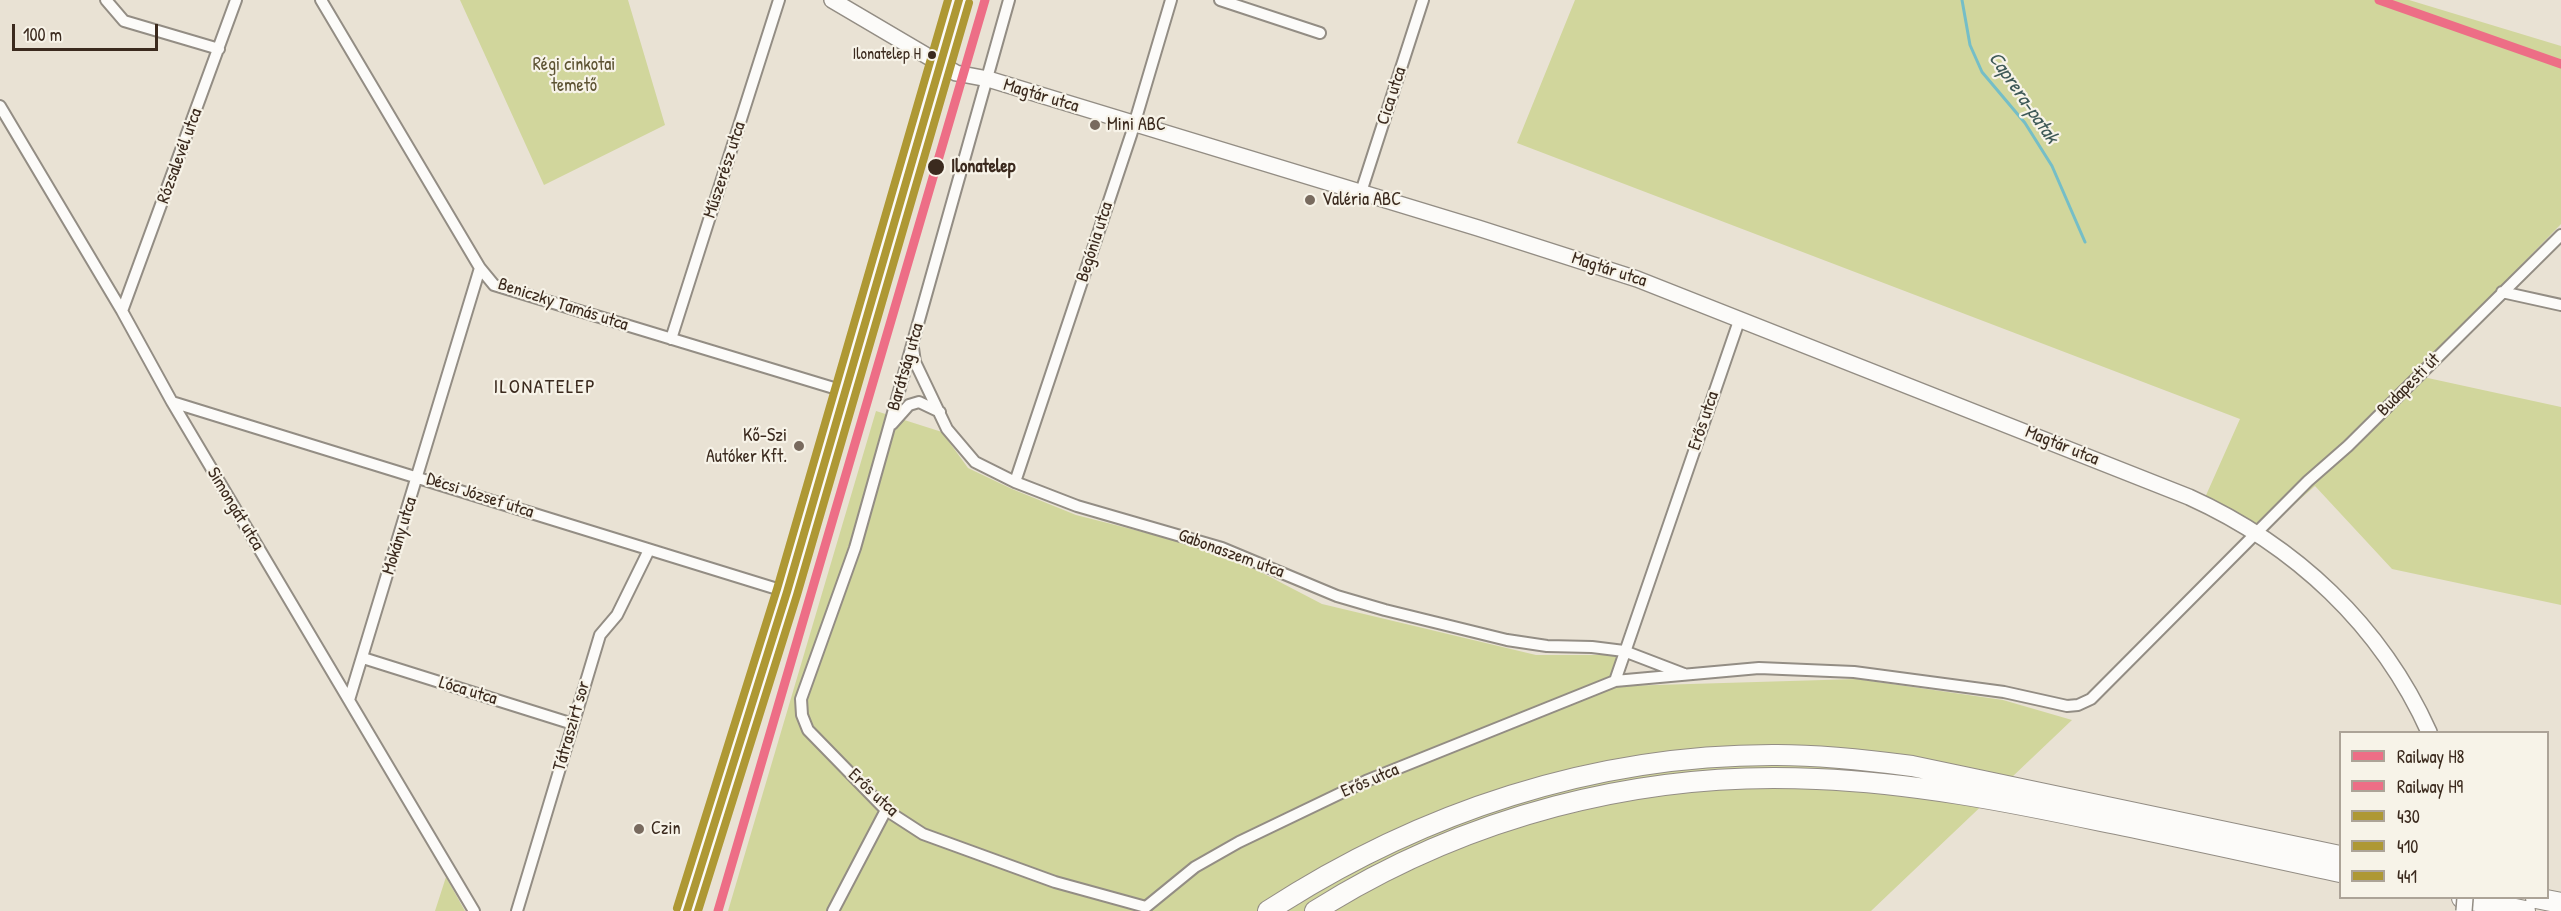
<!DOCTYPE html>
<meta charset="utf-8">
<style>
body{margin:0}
#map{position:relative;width:2561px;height:911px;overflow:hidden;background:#e9e2d4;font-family:"Patrick Hand",sans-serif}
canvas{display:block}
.legend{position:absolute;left:2339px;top:731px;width:210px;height:168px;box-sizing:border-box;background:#f7f3e8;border:2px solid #aca397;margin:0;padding:8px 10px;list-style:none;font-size:18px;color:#3b2a1e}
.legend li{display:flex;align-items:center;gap:12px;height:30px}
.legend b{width:30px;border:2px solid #aca397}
.scale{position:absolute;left:12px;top:24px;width:146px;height:27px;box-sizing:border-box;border:3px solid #3b2a1e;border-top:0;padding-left:8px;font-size:18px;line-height:21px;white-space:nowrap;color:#3b2a1e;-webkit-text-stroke:4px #f7f3e8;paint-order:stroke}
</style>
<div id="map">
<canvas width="2561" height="911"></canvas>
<ul class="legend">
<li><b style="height:8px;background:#ed6e86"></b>Railway H8</li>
<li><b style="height:8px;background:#ed6e86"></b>Railway H9</li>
<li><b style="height:8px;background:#ae9834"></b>430</li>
<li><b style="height:8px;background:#ae9834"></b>410</li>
<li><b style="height:8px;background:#ae9834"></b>441</li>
</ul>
<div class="scale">100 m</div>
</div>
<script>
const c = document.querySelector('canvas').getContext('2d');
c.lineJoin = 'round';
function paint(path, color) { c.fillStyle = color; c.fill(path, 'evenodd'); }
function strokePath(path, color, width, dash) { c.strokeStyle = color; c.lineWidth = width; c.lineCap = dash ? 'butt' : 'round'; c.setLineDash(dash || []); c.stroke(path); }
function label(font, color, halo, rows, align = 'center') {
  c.font = font + ' "Patrick Hand",sans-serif'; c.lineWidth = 4.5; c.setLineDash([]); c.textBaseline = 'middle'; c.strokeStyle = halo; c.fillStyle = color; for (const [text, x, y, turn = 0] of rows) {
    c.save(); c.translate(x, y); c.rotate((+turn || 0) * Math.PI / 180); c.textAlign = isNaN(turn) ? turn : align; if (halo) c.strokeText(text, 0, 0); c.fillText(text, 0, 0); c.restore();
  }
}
const green = new Path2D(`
 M 460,0 L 628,0 L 665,125 L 544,185 Z
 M 1575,0 L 2409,0 L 2561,46 L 2561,224 L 2414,375 L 2561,407 L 2561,605 L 2392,569 L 2315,486 L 2265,530 L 2203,502 L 2240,419 L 1517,143 Z
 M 876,411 L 942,432 L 968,468 L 1012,489 L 1076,515 L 1186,543 L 1251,567 L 1322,604 L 1536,655 L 1627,655 L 1623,686 L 1857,679 L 2003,700 L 2072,720 L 1871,911 L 728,911 Z
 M 446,877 L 465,911 L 435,911 Z`);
const stream = new Path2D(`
 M 1962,0 L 1970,45 L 1982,72 L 2025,123 L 2052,166 L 2085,242`);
const street = new Path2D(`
 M 106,0 L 124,21 L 219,49
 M 321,0 L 480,268 L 494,285 L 847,392
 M 1009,0 L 855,548 L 801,699 L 802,715 L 808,730 L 886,810 L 923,834 L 1055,882 L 1146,907 L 1195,867 L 1239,842 L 1366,781 L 1615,681 L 1740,318
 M 1220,0 L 1320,33
 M 0,106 L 122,311 L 172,402 L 474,911
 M 1361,192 L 1423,0
 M 2502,292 L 2561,305
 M 122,311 L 236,0
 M 671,339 L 779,0
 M 913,348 L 915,362 L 947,429 L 975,462 L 1015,482 L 1077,506 L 1222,548 L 1337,596 L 1385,610 L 1507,640 L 1547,646 L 1592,647 L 1624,651 L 1684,674
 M 172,402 L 787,592
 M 892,424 L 909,405 L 919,402 L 940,412
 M 1015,482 L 1131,135 L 1171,0
 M 363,658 L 573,724
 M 1615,681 L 1759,668 L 1854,672 L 2004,692 L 2067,706 L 2078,705 L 2091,699 L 2308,481 L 2348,446 L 2561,235
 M 349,700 L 480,268
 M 517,911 L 600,635 L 617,615 L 649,550
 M 833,911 L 886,810`);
const secondary = new Path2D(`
 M 832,0 L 956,73 L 988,79 L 1159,131 L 1478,228 L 1637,279 L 2189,497 C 2295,545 2381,625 2429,732`);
const primary = new Path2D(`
 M 687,911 L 787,592 L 959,0`);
const highway = new Path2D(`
 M 2462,898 L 2525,911
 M 2536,898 L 2561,903
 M 1268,911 C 1420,812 1595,754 1777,755 C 1822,755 1867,760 1912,766 L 2340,856
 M 1315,911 C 1464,817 1640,770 1817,779 C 1913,783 2007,801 2101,821 C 2181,837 2261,855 2340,872`);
const secondaryBridge = new Path2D(`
 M 2464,911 L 2465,898`);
const bus1 = new Path2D(`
 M 687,911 L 787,592 L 959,0`);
const bus2 = new Path2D(`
 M 698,911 L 797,595 L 969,3`);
const bus3 = new Path2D(`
 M 677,908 L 777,589 L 948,0`);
const rail1 = new Path2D(`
 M 718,911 L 985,0`);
const rail2 = new Path2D(`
 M 2379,0 L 2561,64`);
const markers = [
 [932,55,5,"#3b2a1e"],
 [1095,125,6,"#786a5e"],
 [936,167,9,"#3b2a1e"],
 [1310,200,6,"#786a5e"],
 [799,446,6,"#786a5e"],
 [639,829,6,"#786a5e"]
];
const busNames = [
 ["Ilonatelep H",921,55]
];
const parkNames = [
 ["Régi cinkotai",574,65],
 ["temető",574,86]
];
const streetNames = [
 ["Magtár utca",1041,96,17],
 ["Cica utca",1392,96,-72],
 ["Rózsalevél utca",180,156,-70],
 ["Műszerész utca",725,170,-72],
 ["Begónia utca",1095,242,-72],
 ["Magtár utca",1609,270,18],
 ["Beniczky Tamás utca",563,305,18],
 ["Barátság utca",906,367,-74],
 ["Budapesti út",2409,385,-45],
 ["Erős utca",1704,421,-71],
 ["Magtár utca",2062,446,22],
 ["Décsi József utca",480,496,18],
 ["Simongát utca",235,509,59],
 ["Mokány utca",400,536,-73],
 ["Gabonaszem utca",1231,554,20],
 ["Lóca utca",468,691,17],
 ["Tátraszirt sor",572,726,-74],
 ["Erős utca",1370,781,-23],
 ["Erős utca",873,793,43]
];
const poiNames = [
 ["Mini ABC",1107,125],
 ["Valéria ABC",1322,200],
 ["Kő-Szi",787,436,"right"],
 ["Autóker Kft.",787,457,"right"],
 ["Czin",651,829]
];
const stopNames = [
 ["Ilonatelep",951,167]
];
const waterNames = [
 ["Caprera-patak",2023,98,55]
];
const neighbourhoodNames = [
 ["ILONATELEP",545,388]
];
paint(green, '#d1d69c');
strokePath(stream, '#75bec7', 3);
strokePath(street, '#938d84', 14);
strokePath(secondary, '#938d84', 18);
strokePath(primary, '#938d84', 20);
strokePath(highway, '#938d84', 22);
strokePath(street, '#fcfbf9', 10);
strokePath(secondary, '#fcfbf9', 15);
strokePath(primary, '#fcfbf9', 16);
strokePath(highway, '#fcfbf9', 20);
strokePath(secondaryBridge, '#938d84', 18, []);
strokePath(secondaryBridge, '#fcfbf9', 15);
strokePath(bus1, '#ae9834', 8);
strokePath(bus2, '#ae9834', 8);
strokePath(bus3, '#ae9834', 8);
strokePath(rail1, '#ed6e86', 9);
strokePath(rail2, '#ed6e86', 9);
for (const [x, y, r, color] of markers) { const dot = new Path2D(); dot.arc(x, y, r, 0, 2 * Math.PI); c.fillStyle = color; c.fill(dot); strokePath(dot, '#f7f3e8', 2); }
label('16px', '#3b2a1e', '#f7f3e8', busNames, 'right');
label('18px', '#5c5232', '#f7f3e8', parkNames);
label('18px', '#3b2a1e', '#f7f3e8', streetNames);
label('18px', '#3b2a1e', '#f7f3e8', poiNames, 'left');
label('bold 18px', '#3b2a1e', '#f7f3e8', stopNames, 'left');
label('italic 20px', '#3e5957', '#f7f3e8', waterNames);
c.letterSpacing = '1.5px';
label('20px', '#3b2a1e', '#f7f3e8', neighbourhoodNames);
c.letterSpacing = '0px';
</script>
